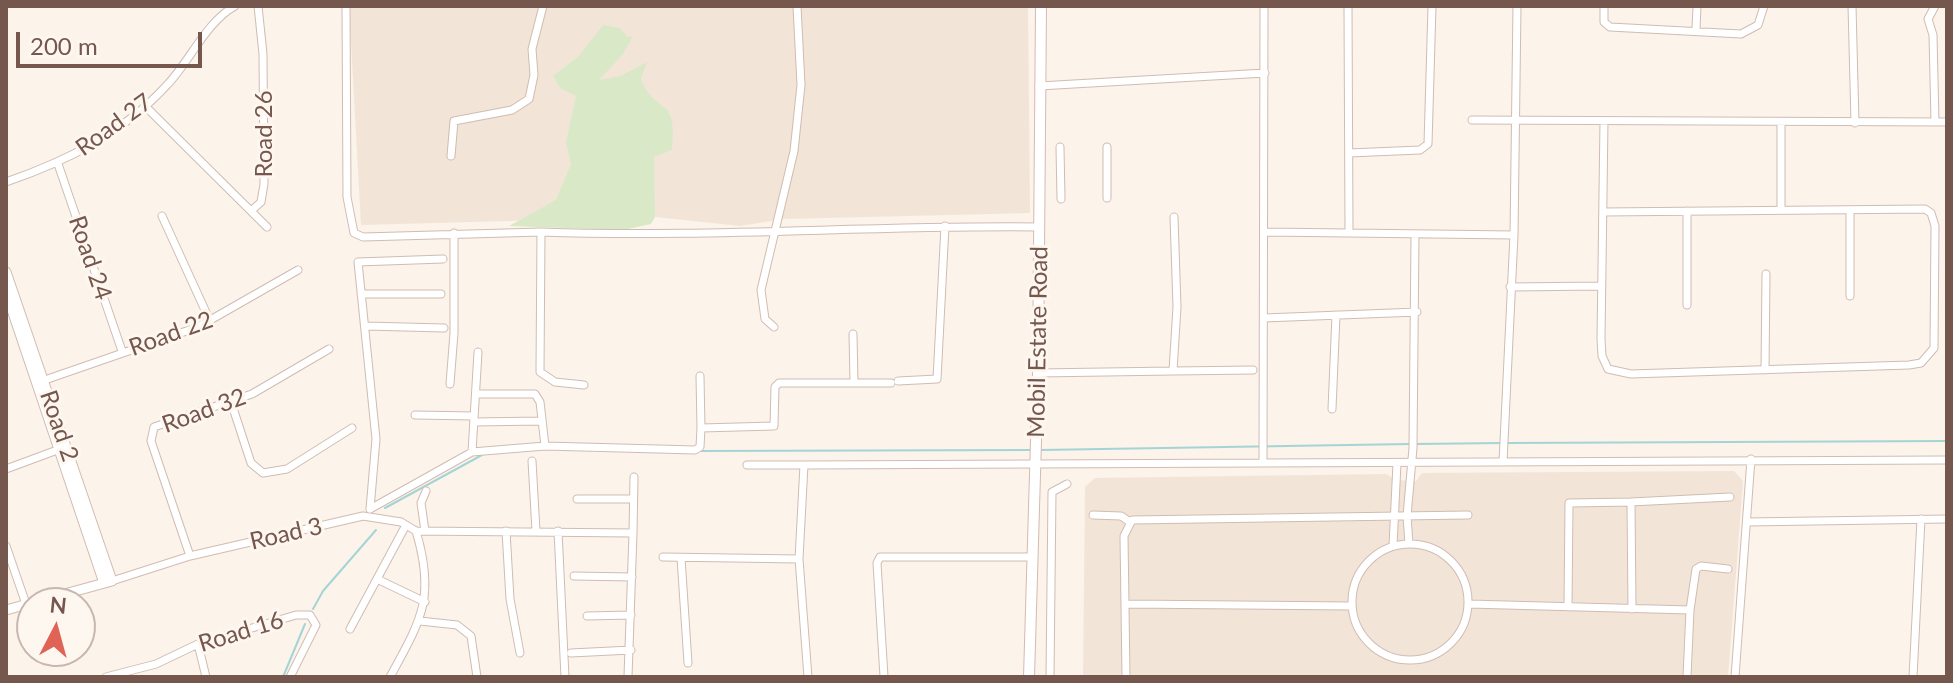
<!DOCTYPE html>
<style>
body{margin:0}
#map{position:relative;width:1953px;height:683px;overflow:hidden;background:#fcf3ea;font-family:Lato,sans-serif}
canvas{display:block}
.frame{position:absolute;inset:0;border:8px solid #76574e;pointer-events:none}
.north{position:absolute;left:16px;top:587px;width:80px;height:80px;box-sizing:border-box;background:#fef7f0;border:2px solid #c8b7af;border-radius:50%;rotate:6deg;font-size:22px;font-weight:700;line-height:32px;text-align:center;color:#76574e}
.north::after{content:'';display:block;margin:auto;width:28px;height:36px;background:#df6455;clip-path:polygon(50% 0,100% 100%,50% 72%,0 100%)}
.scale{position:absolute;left:16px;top:32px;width:186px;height:36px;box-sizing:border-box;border:4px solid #76574e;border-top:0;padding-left:10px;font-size:24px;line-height:28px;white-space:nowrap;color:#76574e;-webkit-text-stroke:6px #fef7f0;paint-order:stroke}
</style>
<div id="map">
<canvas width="1953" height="683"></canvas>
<div class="frame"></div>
<div class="north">N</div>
<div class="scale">200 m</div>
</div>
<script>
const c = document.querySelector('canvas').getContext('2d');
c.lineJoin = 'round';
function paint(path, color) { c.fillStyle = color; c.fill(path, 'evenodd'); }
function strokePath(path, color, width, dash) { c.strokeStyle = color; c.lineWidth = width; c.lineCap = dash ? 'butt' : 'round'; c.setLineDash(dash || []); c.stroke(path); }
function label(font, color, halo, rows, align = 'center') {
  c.font = font + ' Lato,sans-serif'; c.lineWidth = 6; c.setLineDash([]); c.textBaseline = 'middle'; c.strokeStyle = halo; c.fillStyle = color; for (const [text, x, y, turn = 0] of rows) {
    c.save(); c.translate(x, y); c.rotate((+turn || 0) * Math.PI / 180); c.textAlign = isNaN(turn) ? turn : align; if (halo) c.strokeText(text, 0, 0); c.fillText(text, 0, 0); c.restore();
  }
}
const residential = new Path2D(`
 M 349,6 L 1028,6 L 1030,213 L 784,219 L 740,226 L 655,217 L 361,225 Z
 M 1734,471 L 1743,481 L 1728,677 L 1083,677 L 1085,487 L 1095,478 L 1386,474 L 1397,480 L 1416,481 L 1422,473 Z`);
const green = new Path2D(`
 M 603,25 L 620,28 L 627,37 L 633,36 L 623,54 L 599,80 L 620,76 L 647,62 L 641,79 C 656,117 678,93 672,150 L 654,157 L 655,217 L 651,224 L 623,230 L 509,226 L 556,200 L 571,164 L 566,142 L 576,96 L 560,88 L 553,76 L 578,57 Z`);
const stream = new Path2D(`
 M 1508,443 L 1947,441
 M 1416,444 L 1502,443
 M 1040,450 L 1410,444
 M 700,451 L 1030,450
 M 385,508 L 482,455
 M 313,609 L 323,591 L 376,530
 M 283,677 L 305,624`);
const minor = new Path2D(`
 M 346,6 L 347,197 L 354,233 L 363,237 L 541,232
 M 1348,6 L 1349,233
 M 1604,6 L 1604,22 L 1610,27 L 1741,34 L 1758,25 L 1764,6
 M 1852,6 L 1855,123
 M 1935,6 L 1928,19 L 1933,35 L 1935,122
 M 1696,29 L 1697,6
 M 1039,86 L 1265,73
 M 145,106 L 267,227
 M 1472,120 L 1947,122
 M 1781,122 L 1781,209
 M 1060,147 L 1061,199
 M 1107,147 L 1107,198
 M 1349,153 L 1420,150 L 1428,144 L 1432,6
 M 451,156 L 454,121 L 512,110 L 529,99 L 534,75 L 532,49 L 543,6
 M 58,164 L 122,351
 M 6,182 C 67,161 123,133 167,85 C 190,61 206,22 235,6
 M 251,211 L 261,202 L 264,184 L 263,54 L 258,6
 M 1604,212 L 1925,209 L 1931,213 L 1935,226 L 1934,348 L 1921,363 L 1909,365 L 1631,374 L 1608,369 L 1602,356 L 1601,339 L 1604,121
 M 162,216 L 210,321
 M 1266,232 L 1514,235
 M 1510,287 L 1601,286
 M 361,294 L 441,294
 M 1850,296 L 1850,211
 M 1687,305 L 1687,211
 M 1264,318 L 1417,312
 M 365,326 L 444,328
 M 774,327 L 765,319 L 761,290 L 794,151 L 801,85 L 797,6
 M 853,334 L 854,383
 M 1765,370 L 1766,274
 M 1173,371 L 1253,370
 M 1038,373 L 1173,371 L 1177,307 L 1174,217
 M 700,376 L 701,428
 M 898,381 L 937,379 L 945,226
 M 39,382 L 198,327 L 298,270
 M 450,384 L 454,333 L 454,233
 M 584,385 L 555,382 L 540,372 L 541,232 C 708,238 874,225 1040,227
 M 231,402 L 251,463 L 263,473 L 287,469 L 352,428
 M 1332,409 L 1336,315
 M 415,415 L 474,416
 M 474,422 L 541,421
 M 545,446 L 695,450 L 700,447 L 701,428 L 774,426 L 775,387 L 779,383 L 891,383
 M 472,452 L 478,352
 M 532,461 L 536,531
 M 1503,462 L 1514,235 L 1517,6
 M 1263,463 L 1264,6
 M 747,465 L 804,465
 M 6,469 L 60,449
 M 577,499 L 632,499
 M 1631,502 L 1730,497
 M 370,509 L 376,439 L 358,262 L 443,259
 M 370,509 L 472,452 L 545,446 L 540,402 L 535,394 L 476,394
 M 1093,515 L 1121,516 L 1130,522
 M 1747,522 L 1947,519
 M 416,531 L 633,533 L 634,477
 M 425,531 L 421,503 L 426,491
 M 506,531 L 510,599 L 520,653
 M 558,531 L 565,677
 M1352 602a58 58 0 1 1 116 0a58 58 0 1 1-116 0Z
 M 1409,544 L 1407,516 L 1413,448 L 1415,234
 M 6,546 L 26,604
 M 1393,546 L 1397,463
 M 190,556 L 151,441 L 154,427 L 252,394 L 329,349
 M 663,557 L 799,559
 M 681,558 L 688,663
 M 574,576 L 632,577
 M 377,579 L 425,602
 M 112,581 L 190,556 L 363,516 L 401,522 L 416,531 C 436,598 421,620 390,677
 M 1127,604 L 1352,606
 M 1469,604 L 1690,610
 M 1568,607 L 1569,503 L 1631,502 L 1632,609
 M 587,616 L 631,615
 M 420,621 L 457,625 L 471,636 L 477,677
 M 350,629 L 406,525
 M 198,644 L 206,677
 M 571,653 L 631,650
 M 106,677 L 156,664 L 198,644 L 296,615 L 310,615 L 316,625 L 290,677
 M 628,677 L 633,533
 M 808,677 L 799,559 L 804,465 L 1947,460
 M 884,677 L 877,563 L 880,557 L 1033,557
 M 1050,677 L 1052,492 L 1067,484
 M 1126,677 L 1124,536 L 1132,520 L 1468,515
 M 1687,677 L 1690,610 L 1696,569 L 1701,566 L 1728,569
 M 1735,677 L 1751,459
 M 1913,677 L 1921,519`);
const tertiary = new Path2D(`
 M 6,272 L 112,581 L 6,610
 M 6,292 L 104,583`);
const secondary = new Path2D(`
 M 1029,677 L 1038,373 L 1041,6`);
const streetNames = [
 ["Road 27",114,125,-36],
 ["Road 26",264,134,-90],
 ["Road 24",90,258,71],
 ["Road 22",171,334,-20],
 ["Mobil Estate Road",1038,342,-89],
 ["Road 32",204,411,-20],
 ["Road 2",59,426,71],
 ["Road 3",286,534,-13],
 ["Road 16",241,632,-17]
];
paint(residential, '#f3e4d8');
paint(green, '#d9e9c8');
strokePath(stream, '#a5d4d6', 2);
strokePath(minor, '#d0bcb2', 9);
strokePath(tertiary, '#d0bcb2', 11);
strokePath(secondary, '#d3bbb0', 12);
strokePath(minor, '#fff', 7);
strokePath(tertiary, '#fff', 9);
strokePath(secondary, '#fff', 10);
label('24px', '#76574e', '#fef7f0', streetNames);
</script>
